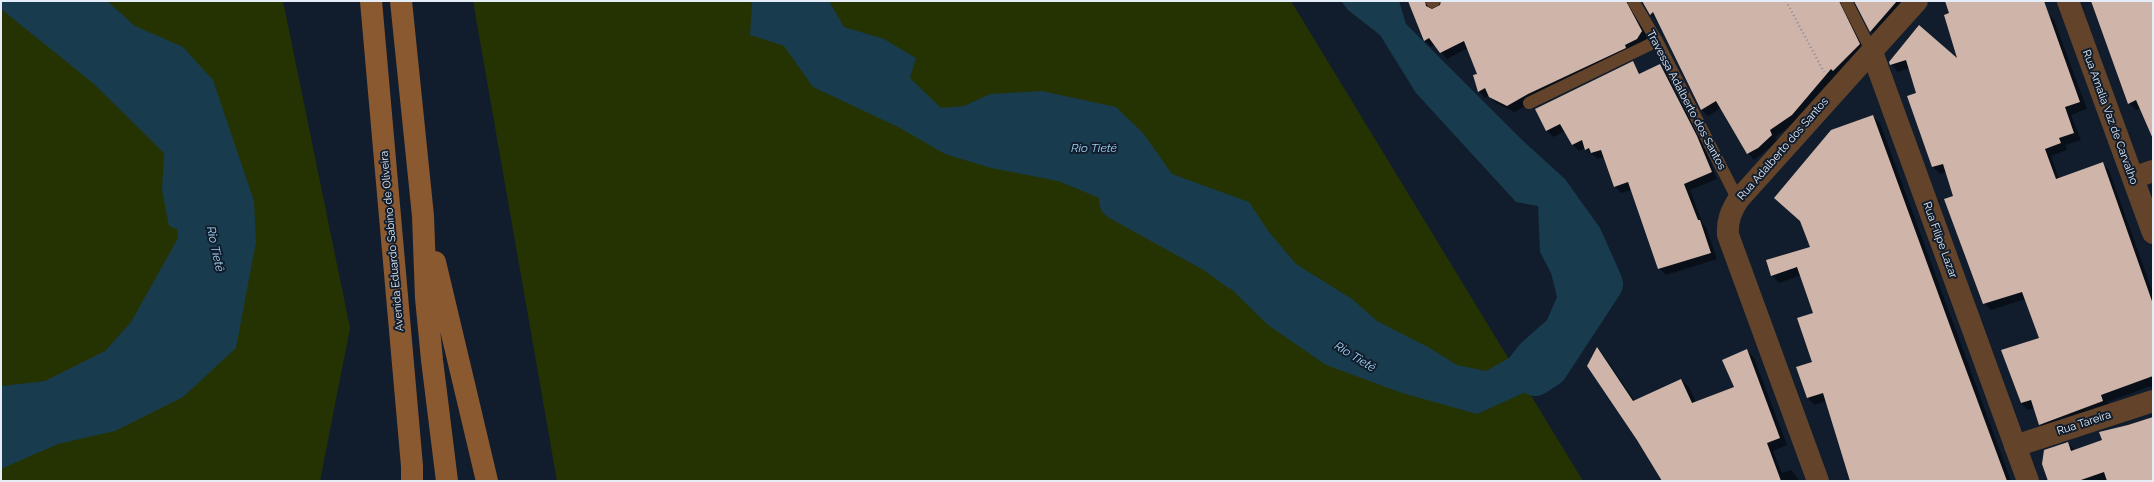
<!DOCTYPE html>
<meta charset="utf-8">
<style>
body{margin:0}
#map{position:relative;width:2154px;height:482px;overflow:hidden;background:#111d2d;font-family:Raleway,sans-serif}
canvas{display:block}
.frame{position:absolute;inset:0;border:2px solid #e5edf8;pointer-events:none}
</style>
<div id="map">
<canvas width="2154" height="482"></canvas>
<div class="frame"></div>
</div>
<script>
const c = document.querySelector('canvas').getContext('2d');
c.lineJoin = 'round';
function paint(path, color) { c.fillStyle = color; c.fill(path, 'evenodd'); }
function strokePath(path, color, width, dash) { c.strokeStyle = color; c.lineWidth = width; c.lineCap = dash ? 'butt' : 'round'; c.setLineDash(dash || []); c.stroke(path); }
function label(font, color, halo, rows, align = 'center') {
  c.font = font + ' Raleway,sans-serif'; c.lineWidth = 4; c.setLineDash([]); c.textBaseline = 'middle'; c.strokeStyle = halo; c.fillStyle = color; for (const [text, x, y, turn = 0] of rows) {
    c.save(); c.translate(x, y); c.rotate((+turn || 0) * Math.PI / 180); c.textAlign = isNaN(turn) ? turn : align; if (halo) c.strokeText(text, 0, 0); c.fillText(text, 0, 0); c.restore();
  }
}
const green = new Path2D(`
 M 1,1 L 283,1 L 350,328 L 320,481 L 1,481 Z
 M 473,1 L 1291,1 L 1583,481 L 557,481 Z`);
const water = new Path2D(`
 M 1,1 L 107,1 L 135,26 L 183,47 L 213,80 L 254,201 L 256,242 L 236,348 L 183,397 L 115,431 L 58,444 L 1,469 L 1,386 L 45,381 L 105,351 L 131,322 L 178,238 L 177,229 L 169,226 L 162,190 L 164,153 L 94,84 L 1,9 Z
 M 752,1 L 829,1 L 844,27 L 884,39 L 916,58 L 910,78 L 941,108 L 964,106 L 990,94 L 1042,91 L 1116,107 L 1143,133 L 1172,174 L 1249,202 L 1269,232 L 1296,264 L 1352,299 L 1377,321 L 1428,347 L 1457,365 L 1486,371 L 1509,358 L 1520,344 L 1547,320 L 1557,297 L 1551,273 L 1540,252 L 1538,206 L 1516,202 L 1416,93 L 1380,35 L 1348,10 L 1341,1 L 1399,1 L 1406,24 L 1521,139 L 1565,179 L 1600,228 L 1621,275 L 1599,293 L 1569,337 L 1564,365 L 1528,391 L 1477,414 L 1402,393 L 1326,365 L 1268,325 L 1215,273 L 1181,227 L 1154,226 L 1114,204 L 1058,181 L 991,168 L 945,154 L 900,128 L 813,87 L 784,46 L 750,35 Z`);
const shadow = new Path2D(`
 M 1408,1 L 1436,1 L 1432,4 L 1430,9 L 1435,10 L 1441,6 L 1443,1 L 1635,1 L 1631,8 L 1648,37 L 1643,46 L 1514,112 L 1496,103 L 1489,96 L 1485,98 L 1479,91 L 1478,75 L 1468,48 L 1447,59 L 1435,44 L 1431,47 L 1425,40 Z
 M 1642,1 L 1850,1 L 1865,51 L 1798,121 L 1775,137 L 1778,141 L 1754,160 L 1748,153 L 1721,108 L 1708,116 L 1701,109 L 1658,20 L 1651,15 Z
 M 1855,1 L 1906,1 L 1877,37 L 1871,31 Z
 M 1947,1 L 2020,1 L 2047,13 L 2054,20 L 2087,109 L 2071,115 L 2081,140 L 2065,145 L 2067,150 L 2051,156 L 2059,179 L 2102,163 L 2109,170 L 2153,293 L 2153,390 L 2151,386 L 2108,402 L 2110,408 L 2047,431 L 2040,424 L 2035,408 L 2028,410 L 2021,403 L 2040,339 L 2026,299 L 1991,310 L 1984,303 L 1946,172 L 1940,174 L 1933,167 L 1908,97 L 1918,94 L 1909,68 L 1898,72 L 1890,62 L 1919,27 L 1959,61 Z
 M 2092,1 L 2153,1 L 2153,119 L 2141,108 L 2136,110 L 2129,103 Z
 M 1632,62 L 1641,74 L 1660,65 L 1667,72 L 1703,143 L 1717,179 L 1690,190 L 1703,224 L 1706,227 L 1717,259 L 1666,275 L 1659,268 L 1631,190 L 1621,193 L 1615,187 L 1604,157 L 1598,159 L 1585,148 L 1579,151 L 1572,144 L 1565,131 L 1553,137 L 1546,130 Z
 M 1873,116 L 1880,123 L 2011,481 L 1852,481 L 1826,401 L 1815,405 L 1808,398 L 1813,362 L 1814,313 L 1801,275 L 1779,283 L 1772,275 L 1811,247 Z
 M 1597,348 L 1604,356 L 1635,401 L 1681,380 L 1689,387 L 1696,402 L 1735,387 L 1747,350 L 1754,358 L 1787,445 L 1773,451 L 1782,473 L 1791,470 L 1800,481 L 1663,481 Z
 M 2153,418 L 2153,481 L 2049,481 L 2068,443 L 2075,450 L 2103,441 L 2128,426 Z`);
const river = new Path2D(`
 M 1118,201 L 1214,254 L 1237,271
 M 1535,377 L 1549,368 L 1604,284 L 1591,258`);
const building = new Path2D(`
 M 1408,1 L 1425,1 L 1426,6 L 1432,9 L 1440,5 L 1441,1 L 1626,1 L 1642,31 L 1637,39 L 1625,45 L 1626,48 L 1528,94 L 1507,106 L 1489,97 L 1485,88 L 1478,92 L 1473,75 L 1477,74 L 1464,41 L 1440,53 L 1429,38 L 1424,41 Z
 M 1642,1 L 1839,1 L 1860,44 L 1833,71 L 1831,69 L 1792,115 L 1770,130 L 1772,135 L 1758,148 L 1747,154 L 1716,101 L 1701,110 L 1653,12 L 1650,15 Z
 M 1854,1 L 1897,1 L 1870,32 Z
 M 1945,1 L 2044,1 L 2080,102 L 2065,107 L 2074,133 L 2059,138 L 2061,143 L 2045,149 L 2056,179 L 2103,162 L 2153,304 L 2153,376 L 2101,395 L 2103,401 L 2039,425 L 2031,400 L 2021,403 L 2001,350 L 2039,338 L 2022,292 L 1983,304 L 1944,199 L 1953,196 L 1943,164 L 1932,167 L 1907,96 L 1916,93 L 1906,60 L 1890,65 L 1889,62 L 1919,25 L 1957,58 L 1944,15 L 1949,13 Z
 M 2091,1 L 2153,1 L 2153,139 L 2136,100 L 2128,104 Z
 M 1633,61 L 1639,74 L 1660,64 L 1697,136 L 1712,172 L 1684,184 L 1698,220 L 1700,220 L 1711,253 L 1658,269 L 1628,182 L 1614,187 L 1601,150 L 1591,153 L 1589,148 L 1585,150 L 1582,140 L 1572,145 L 1560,124 L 1546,131 L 1535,109 Z
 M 1873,115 L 1954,337 L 2007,481 L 1850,481 L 1823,393 L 1807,398 L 1796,367 L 1812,362 L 1797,318 L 1813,313 L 1797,267 L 1771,276 L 1766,260 L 1810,247 L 1800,221 L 1774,198 L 1831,130 Z
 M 1597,347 L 1633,401 L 1681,379 L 1692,403 L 1734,387 L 1722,360 L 1747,349 L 1780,438 L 1767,443 L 1781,481 L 1662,481 L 1637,440 L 1587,366 Z
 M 2153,417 L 2153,481 L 2107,481 L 2104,472 L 2078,481 L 2048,481 L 2042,464 L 2044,450 L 2068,442 L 2071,451 L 2102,440 L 2099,432 L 2128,425 Z`);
const path = new Path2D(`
 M 1786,1 L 1824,72`);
const service = new Path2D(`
 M 1633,1 L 1657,41 L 1738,200
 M 1846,1 L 1872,52
 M 1432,2 L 1434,1
 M 1529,103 L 1657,41`);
const minor = new Path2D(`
 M 2068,1 L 2153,233
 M 1872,52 L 2028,481
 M 2133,178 L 2153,171
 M 2015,446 L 2153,401
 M 1818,481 L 1728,235 C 1727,220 1731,212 1738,200 L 1917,1`);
const secondary = new Path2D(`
 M 371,1 L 412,466 L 412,481
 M 401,1 L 423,216 L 426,298 L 432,360 L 447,481
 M 435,262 L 487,481`);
const streetNames = [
 ["Travessa Adalberto dos Santos",1686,100,62],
 ["Rua Amalia Vaz de Carvalho",2110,117,70],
 ["Rua Adalberto dos Santos",1783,149,-49],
 ["Rua Filipe Lazar",1940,240,70],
 ["Avenida Eduardo Sabino de Oliveira",392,241,-95],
 ["Rua Tareira",2084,423,-18]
];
const waterNames = [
 ["Rio Tietê",1094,148],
 ["Rio Tietê",215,249,78],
 ["Rio Tietê",1355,357,32]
];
paint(green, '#253302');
paint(water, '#183b4d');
paint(shadow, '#0007');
strokePath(river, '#183b4d', 38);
paint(building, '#cfb5a9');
strokePath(path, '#848e9b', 2.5, [1, 3]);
strokePath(service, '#63442b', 12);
strokePath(minor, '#63442b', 22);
strokePath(secondary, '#8b5930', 22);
label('11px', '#e5edf8', '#111d2d', streetNames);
label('italic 12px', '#a4d4f0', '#111d2d', waterNames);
</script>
